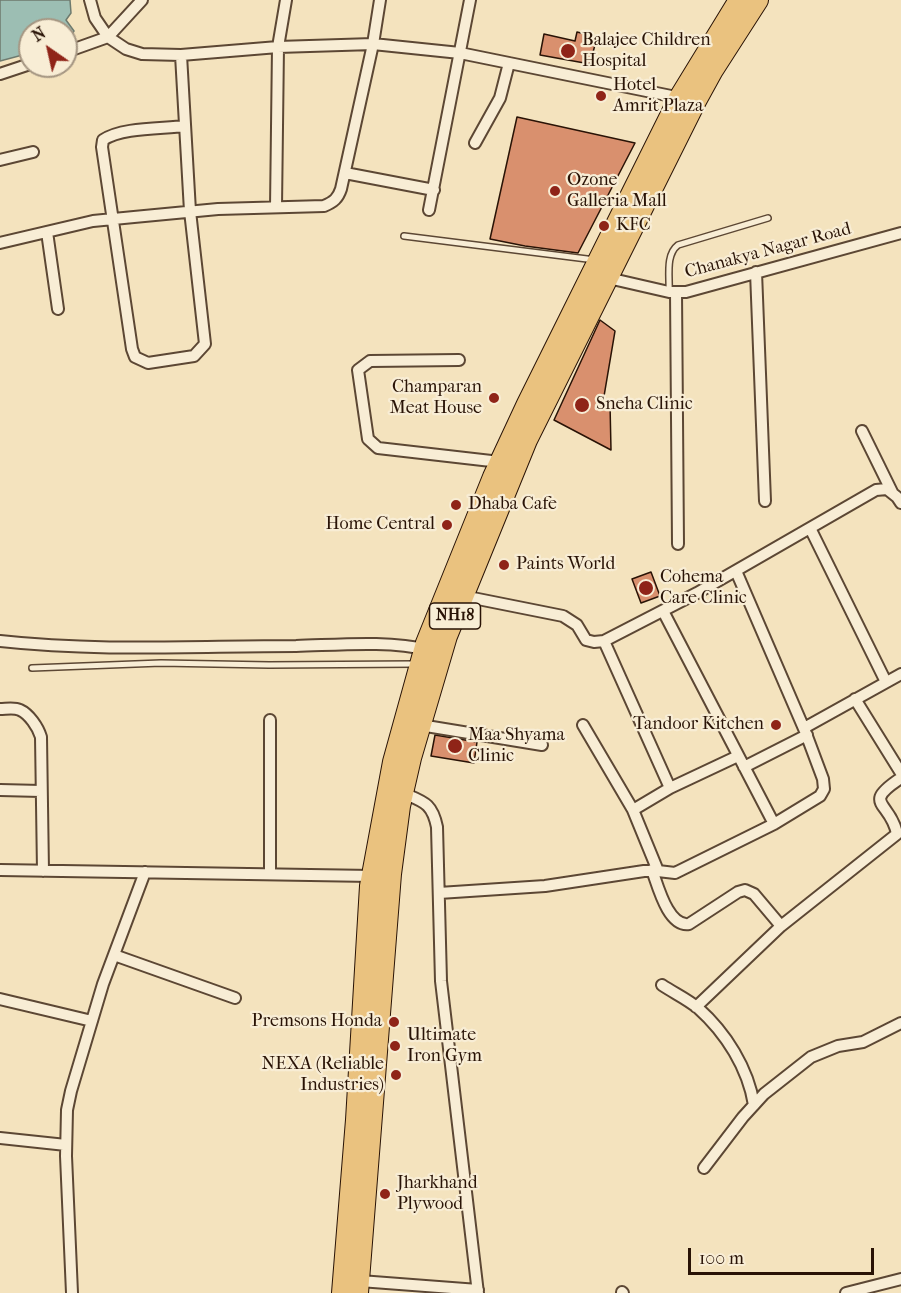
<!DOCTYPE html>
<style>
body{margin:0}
#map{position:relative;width:901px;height:1293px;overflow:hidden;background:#f4e3be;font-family:"IM FELL French Canon",serif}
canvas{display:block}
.north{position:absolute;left:18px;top:18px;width:60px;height:60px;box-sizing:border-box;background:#f8edd5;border:2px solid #a59682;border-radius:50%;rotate:326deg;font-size:16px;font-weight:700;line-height:24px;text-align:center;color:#291306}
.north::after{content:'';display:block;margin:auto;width:21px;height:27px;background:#8f2418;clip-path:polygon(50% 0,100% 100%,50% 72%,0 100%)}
.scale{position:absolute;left:688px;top:1248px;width:186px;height:27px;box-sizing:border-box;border:3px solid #291306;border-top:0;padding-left:8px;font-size:18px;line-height:21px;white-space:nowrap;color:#291306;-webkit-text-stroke:4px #f8edd5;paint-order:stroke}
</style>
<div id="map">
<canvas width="901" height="1293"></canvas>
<div class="north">N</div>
<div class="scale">100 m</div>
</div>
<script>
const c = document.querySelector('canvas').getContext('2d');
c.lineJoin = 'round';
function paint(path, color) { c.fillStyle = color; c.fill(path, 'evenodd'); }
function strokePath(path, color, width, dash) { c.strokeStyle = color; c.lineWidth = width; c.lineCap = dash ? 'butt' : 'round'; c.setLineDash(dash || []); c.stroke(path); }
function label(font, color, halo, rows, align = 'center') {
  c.font = font + ' "IM FELL French Canon",serif'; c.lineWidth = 4.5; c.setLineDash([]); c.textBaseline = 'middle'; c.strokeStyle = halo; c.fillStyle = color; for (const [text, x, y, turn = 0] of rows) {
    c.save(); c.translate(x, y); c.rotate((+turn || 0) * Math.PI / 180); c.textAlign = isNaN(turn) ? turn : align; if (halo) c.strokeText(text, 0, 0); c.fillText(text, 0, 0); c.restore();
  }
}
const water = new Path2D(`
 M 0,0 L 70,0 L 71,13 L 66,20 L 74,31 L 66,43 L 66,30 L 30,30 L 30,53 L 0,61 Z`);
const building = new Path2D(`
 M 577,32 L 597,37 L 590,64 L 540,55 L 544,34 L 575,41 Z
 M 517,117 L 635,143 L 578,253 L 525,246 L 490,239 Z
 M 600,320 L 615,331 L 603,402 L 610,404 L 611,450 L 554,420 Z
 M 651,572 L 660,596 L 641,603 L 632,579 Z
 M 435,735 L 477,742 L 474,763 L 431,756 Z`);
const lane = new Path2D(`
 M 404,236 L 595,260
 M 669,292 C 670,277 665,255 678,245 L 768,218
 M 32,668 L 161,663 L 269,665 L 414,664`);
const street = new Path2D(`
 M 90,0 L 95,18 L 108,37 L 126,49 L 142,54 L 181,55 L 278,47 L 373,44 L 460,53 L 681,98
 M 66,52 L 108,37 L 142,0
 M 181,55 L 190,211 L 205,344 L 194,356 L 148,363 L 135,357 L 132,349 L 102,147 L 103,140 C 122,127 162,129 185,126
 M 0,74 L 30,64
 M 475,143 L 500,98 L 509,63
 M 0,160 L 33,152
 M 345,173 L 434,190
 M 276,207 L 278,47 L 286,0
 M 429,210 L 470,0
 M 47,232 L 58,309
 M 0,243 L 93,221 L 134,217 L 218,209 L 324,206 C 334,202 338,198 341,189 L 373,44 L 380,0
 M 756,272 L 765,501
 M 608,278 L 669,292 L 686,292 L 901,233
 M 676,292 L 678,544
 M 459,360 L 370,361 L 358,370 L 368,439 L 378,448 L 500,462
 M 862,431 L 892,492
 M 810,528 L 886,682
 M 463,596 L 563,616 L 577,625 L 586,640 L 594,642 L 604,641 L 697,593 L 876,490 L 887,489 L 897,497 L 901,503
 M 663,611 L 774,824
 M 0,641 C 98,652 198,646 296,646 C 337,645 389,640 428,650
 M 604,641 L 670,788
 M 855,699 L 901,773
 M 0,709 C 6,709 14,707 20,710 C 29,714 38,727 41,737 L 43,871
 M 270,720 L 270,874
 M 420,725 L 542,745
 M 583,725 L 633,810 L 658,871 L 675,873 L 774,824 L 820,796 L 824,789 L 823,779 L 805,731 L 736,571
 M 804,728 L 901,674
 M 744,767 L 807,735
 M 0,790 L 41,791
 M 403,793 C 424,802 432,803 437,827 L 441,981 L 478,1293
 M 633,810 L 670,788 L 738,756
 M 0,870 L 372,876
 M 652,870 C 658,886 668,927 689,924 L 738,892 L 745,890 L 754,894 L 781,926
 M 439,893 L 545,886 L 644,871 L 658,871
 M 114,955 L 235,998
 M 662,985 C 674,993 687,999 698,1008 C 726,1033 748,1068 754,1105
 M 0,999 L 92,1021
 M 696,1007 L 781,926 L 897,834 C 891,801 860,805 901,778
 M 0,1138 L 66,1145
 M 704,1168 L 743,1117 L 764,1094 L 811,1057 L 838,1046 L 863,1042 L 901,1023
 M 360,1281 L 478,1290
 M 622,1292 L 623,1293
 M 72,1293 L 66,1156 L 67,1110 L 71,1091 L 103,984 L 145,872
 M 846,1293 L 901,1279`);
const highway = new Path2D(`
 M 342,1293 L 356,1120 L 370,886 L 393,762 L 426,643 L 493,477 L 527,404 L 679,98 L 739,0
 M 358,1293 L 391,874 L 400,806 L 411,758 L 447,636 L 527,440 L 696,101 L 713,70 L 758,0`);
const markers = [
 [568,51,8,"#8f2418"],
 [601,96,6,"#8f2418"],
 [555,191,6,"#8f2418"],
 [604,226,6,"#8f2418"],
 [494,398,6,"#8f2418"],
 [582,405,8,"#8f2418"],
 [456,505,6,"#8f2418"],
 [447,525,6,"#8f2418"],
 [504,565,6,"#8f2418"],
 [646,588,8,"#8f2418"],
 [776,725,6,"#8f2418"],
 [455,746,8,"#8f2418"],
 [394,1022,6,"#8f2418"],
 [395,1046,6,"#8f2418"],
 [396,1075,6,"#8f2418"],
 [385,1194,6,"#8f2418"]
];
const shields = [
 [455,616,51]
];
const shieldNames = [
 ["NH18",455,616]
];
const poiNames = [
 ["Balajee Children",582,41],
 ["Hospital",582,62],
 ["Hotel",613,86],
 ["Amrit Plaza",613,107],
 ["Ozone",567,181],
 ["Galleria Mall",567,202],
 ["KFC",616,226],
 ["Champaran",482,388,"right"],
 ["Meat House",482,409,"right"],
 ["Sneha Clinic",596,405],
 ["Dhaba Cafe",468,505],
 ["Home Central",435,525,"right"],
 ["Paints World",516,565],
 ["Cohema",660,578],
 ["Care Clinic",660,599],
 ["Tandoor Kitchen",764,725,"right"],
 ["Maa Shyama",468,736],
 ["Clinic",468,757],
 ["Premsons Honda",382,1022,"right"],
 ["Ultimate",407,1036],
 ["Iron Gym",407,1057],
 ["NEXA (Reliable",384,1065,"right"],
 ["Industries)",384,1086,"right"],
 ["Jharkhand",397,1184],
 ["Plywood",397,1205]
];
const streetNames = [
 ["Chanakya Nagar Road",768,251,-15]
];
paint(water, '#9cbeb3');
strokePath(water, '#6e7a6e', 1.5);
paint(building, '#d9906e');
strokePath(building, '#291306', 1.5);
strokePath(lane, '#5c4734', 8);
strokePath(street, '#5c4734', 14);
strokePath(highway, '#291306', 22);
strokePath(lane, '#f8edd5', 5);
strokePath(street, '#f8edd5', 10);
strokePath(highway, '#eac27f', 20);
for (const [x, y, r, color] of markers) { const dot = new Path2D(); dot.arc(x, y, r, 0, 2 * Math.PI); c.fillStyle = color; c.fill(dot); strokePath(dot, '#f8edd5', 2); }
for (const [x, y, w] of shields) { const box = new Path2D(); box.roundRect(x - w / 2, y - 13, w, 26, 4.5); c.fillStyle = '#f8edd5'; c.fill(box); strokePath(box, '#291306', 1.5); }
label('bold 16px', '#291306', null, shieldNames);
label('18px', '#291306', '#f8edd5', poiNames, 'left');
label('18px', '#291306', '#f8edd5', streetNames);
</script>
